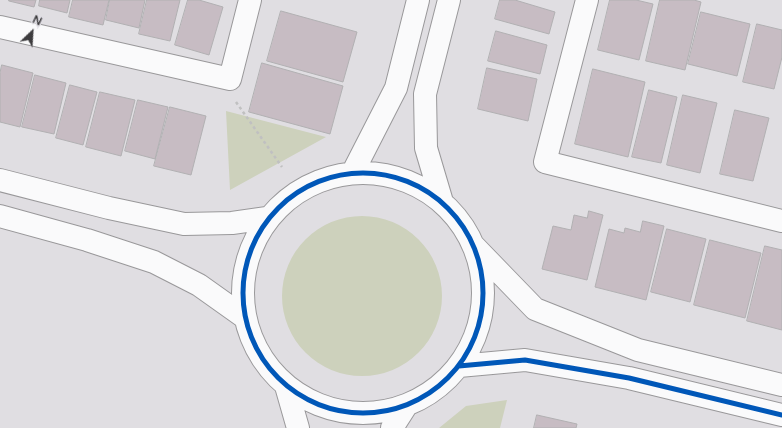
<!DOCTYPE html>
<style>
body{margin:0}
#map{position:relative;width:782px;height:428px;overflow:hidden;background:#e0dee2;font-family:"Varela Round",sans-serif}
canvas{display:block}
.north{position:absolute;left:12px;top:12px;width:40px;height:40px;-webkit-text-stroke:3px #dfdde3;paint-order:stroke;rotate:25deg;font-size:11px;font-weight:700;line-height:16px;text-align:center;color:#3d3c3e}
.north::after{content:'';display:block;margin:auto;width:14px;height:18px;background:#3d3c3e;clip-path:polygon(50% 0,100% 100%,50% 72%,0 100%)}
</style>
<div id="map">
<canvas width="782" height="428"></canvas>
<div class="north">N</div>
</div>
<script>
const c = document.querySelector('canvas').getContext('2d');
c.lineJoin = 'round';
function paint(path, color) { c.fillStyle = color; c.fill(path, 'evenodd'); }
function strokePath(path, color, width, dash) { c.strokeStyle = color; c.lineWidth = width; c.lineCap = dash ? 'butt' : 'round'; c.setLineDash(dash || []); c.stroke(path); }
const green = new Path2D(`
 M 226,111 L 326,137 L 230,190 Z
 M282 296a80 80 0 1 1 160 0a80 80 0 1 1-160 0Z
 M 507,400 L 500,428 L 439,428 L 466,406 Z`);
const building = new Path2D(`
 M 9,0 L 36,0 L 34,7 L 9,1 Z
 M 40,0 L 70,0 L 67,13 L 39,6 Z
 M 73,0 L 109,0 L 103,25 L 69,17 Z
 M 110,0 L 145,0 L 139,28 L 106,20 Z
 M 147,0 L 180,0 L 170,41 L 139,34 Z
 M 188,0 L 199,0 L 223,7 L 209,55 L 175,45 Z
 M 500,0 L 515,0 L 555,12 L 549,34 L 495,19 Z
 M 610,0 L 636,0 L 653,4 L 639,60 L 598,50 Z
 M 660,0 L 694,0 L 701,2 L 685,70 L 646,61 Z
 M 281,11 L 357,32 L 343,82 L 267,61 Z
 M 701,12 L 750,24 L 737,76 L 688,64 Z
 M 757,24 L 782,30 L 782,57 L 774,89 L 743,82 Z
 M 496,31 L 547,45 L 540,74 L 488,61 Z
 M 262,63 L 343,86 L 330,134 L 249,112 Z
 M 2,65 L 33,73 L 20,127 L 0,122 L 0,73 Z
 M 487,68 L 537,79 L 528,121 L 478,109 Z
 M 593,69 L 645,82 L 628,157 L 575,144 Z
 M 35,75 L 66,83 L 54,134 L 22,127 Z
 M 70,85 L 97,92 L 83,145 L 56,138 Z
 M 649,90 L 677,97 L 661,163 L 632,157 Z
 M 100,92 L 135,100 L 121,156 L 86,147 Z
 M 683,95 L 717,103 L 700,173 L 667,165 Z
 M 138,100 L 168,107 L 155,159 L 125,151 Z
 M 170,107 L 206,116 L 191,175 L 154,166 Z
 M 735,110 L 769,118 L 753,181 L 720,174 Z
 M 589,211 L 603,215 L 587,280 L 542,269 L 553,226 L 571,230 L 574,215 L 587,218 Z
 M 643,221 L 664,226 L 646,300 L 595,287 L 609,229 L 624,233 L 625,228 L 640,232 Z
 M 667,229 L 706,239 L 690,302 L 651,292 Z
 M 710,240 L 761,253 L 745,318 L 694,305 Z
 M 765,246 L 782,250 L 782,330 L 747,321 Z
 M 537,415 L 577,424 L 576,428 L 534,428 Z`);
const path = new Path2D(`
 M 236,102 L 282,167`);
const minor = new Path2D(`
 M 587,0 L 545,162 L 782,221
 M 0,27 L 230,79 L 250,0`);
const tertiary = new Path2D(`
 M 353,172 L 396,88 L 418,0
 M243 293a120 120 0 1 1 240 0a120 120 0 1 1-240 0Z
 M 0,180 L 109,208 L 184,224 L 232,223 L 267,218
 M 442,202 L 426,148 L 425,94 L 449,0
 M 0,216 L 87,240 L 154,262 L 199,285 L 244,317
 M 474,246 L 535,309 L 638,350 L 782,385
 M 459,366 L 525,360 L 629,378 L 782,415
 M 286,386 L 298,428
 M 392,428 L 406,406`);
const cycleway = new Path2D(`
 M243 293a120 120 0 1 1 240 0a120 120 0 1 1-240 0Z
 M 459,366 L 525,360 L 629,378 L 782,415`);
paint(green, '#cdd1bc');
paint(building, '#c7bcc3');
strokePath(building, '#b1b0b2', 1);
strokePath(minor, '#99989a', 24);
strokePath(tertiary, '#99989a', 24);
strokePath(path, '#c0c0c1', 2.5, [3, 3]);
strokePath(minor, '#fafafb', 22);
strokePath(tertiary, '#fafafb', 22);
strokePath(cycleway, '#0057b8', 5);
</script>
